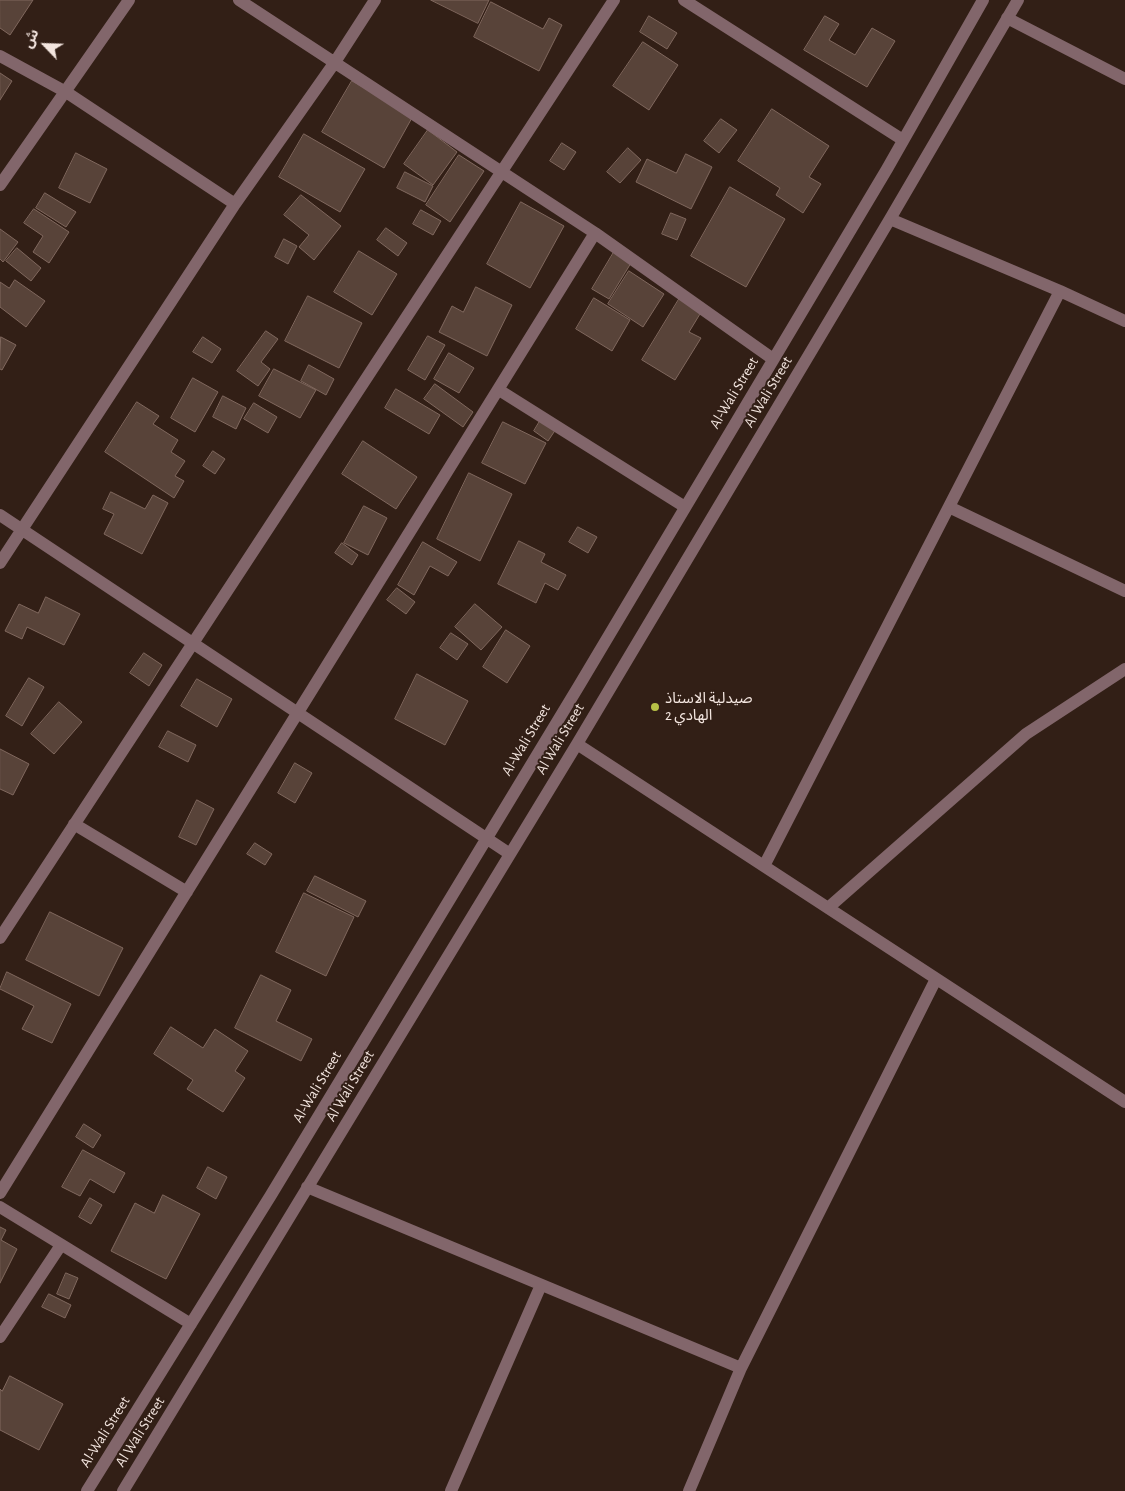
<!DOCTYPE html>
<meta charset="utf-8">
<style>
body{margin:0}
#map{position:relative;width:1125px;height:1491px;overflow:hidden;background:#321f16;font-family:"Alegreya Sans","Noto Sans Arabic",sans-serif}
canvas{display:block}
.north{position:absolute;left:20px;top:20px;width:50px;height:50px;-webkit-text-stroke:4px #321f16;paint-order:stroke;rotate:294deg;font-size:14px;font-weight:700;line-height:20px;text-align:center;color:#f3e5df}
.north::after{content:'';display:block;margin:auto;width:18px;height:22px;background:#f3e5df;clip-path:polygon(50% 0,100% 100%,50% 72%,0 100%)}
</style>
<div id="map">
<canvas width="1125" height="1491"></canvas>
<div class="north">ش</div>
</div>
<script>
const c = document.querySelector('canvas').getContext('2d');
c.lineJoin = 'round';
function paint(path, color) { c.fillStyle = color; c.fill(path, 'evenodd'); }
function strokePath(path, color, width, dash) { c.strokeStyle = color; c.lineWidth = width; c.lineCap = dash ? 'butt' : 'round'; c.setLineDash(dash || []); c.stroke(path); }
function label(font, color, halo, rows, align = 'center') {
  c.font = font + ' "Alegreya Sans","Noto Sans Arabic",sans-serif'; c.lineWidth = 4; c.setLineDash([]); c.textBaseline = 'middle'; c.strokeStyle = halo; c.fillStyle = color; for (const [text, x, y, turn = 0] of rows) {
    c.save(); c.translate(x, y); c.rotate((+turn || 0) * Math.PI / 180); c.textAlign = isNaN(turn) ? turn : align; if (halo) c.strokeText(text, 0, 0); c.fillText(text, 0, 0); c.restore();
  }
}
const building = new Path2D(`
 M 0,0 L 33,0 L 10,35 L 0,28 Z
 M 431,0 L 489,0 L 478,23 Z
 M 491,2 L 543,29 L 549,18 L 562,25 L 539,71 L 474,37 Z
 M 649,16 L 677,33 L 667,49 L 640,32 Z
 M 825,16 L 839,24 L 829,40 L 855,55 L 872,28 L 895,41 L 867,87 L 804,50 Z
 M 643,42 L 678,65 L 649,110 L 613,86 Z
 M 0,73 L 12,81 L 0,100 Z
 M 352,81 L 413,116 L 384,168 L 322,132 Z
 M 772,109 L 829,146 L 809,177 L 821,184 L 803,213 L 776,195 L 780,188 L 738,161 Z
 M 721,119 L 737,130 L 719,153 L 704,141 Z
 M 428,130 L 457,152 L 433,185 L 404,164 Z
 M 304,134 L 365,169 L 340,212 L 279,177 Z
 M 562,143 L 576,152 L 564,170 L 550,161 Z
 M 628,148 L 641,160 L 620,183 L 607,172 Z
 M 76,153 L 107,169 L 90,203 L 59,188 Z
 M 686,154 L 712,167 L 691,209 L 636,182 L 647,159 L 676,173 Z
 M 459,155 L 484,171 L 450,222 L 426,205 Z
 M 405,172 L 433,186 L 425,202 L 397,188 Z
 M 730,187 L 785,219 L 746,287 L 691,256 Z
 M 45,193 L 76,212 L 66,227 L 36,208 Z
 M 301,195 L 341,226 L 314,260 L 299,247 L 309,235 L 284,215 Z
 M 521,202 L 564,226 L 530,288 L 487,264 Z
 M 34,209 L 69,232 L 49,263 L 33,252 L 43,236 L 24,223 Z
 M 421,210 L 441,221 L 433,235 L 413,224 Z
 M 671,213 L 686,219 L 677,240 L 662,234 Z
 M 386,228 L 407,243 L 398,256 L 377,240 Z
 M 0,229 L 18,242 L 3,262 L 0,259 Z
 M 284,239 L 297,246 L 288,264 L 275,257 Z
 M 17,248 L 41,268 L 31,281 L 6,261 Z
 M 359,251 L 397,274 L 372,315 L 334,292 Z
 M 614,252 L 631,263 L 609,299 L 592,289 Z
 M 629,271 L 664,294 L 643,327 L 608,304 Z
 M 15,280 L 45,301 L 26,327 L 0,307 L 0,282 L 9,288 Z
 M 476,287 L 512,305 L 487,356 L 439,332 L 452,306 L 463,312 Z
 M 308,296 L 362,323 L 339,368 L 285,341 Z
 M 681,296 L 703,309 L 689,332 L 701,338 L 675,380 L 642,360 Z
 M 594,298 L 630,320 L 612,351 L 576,329 Z
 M 266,331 L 278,339 L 261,362 L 270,369 L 258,386 L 237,371 Z
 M 428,336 L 445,345 L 425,380 L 408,370 Z
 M 1,337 L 16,345 L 2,370 L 0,369 Z
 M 203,337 L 221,349 L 212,363 L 193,352 Z
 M 449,353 L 474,368 L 459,393 L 434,379 Z
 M 309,365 L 334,379 L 326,395 L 301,381 Z
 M 274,369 L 316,390 L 300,418 L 259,396 Z
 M 193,378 L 218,392 L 195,432 L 171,418 Z
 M 435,384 L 473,412 L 463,427 L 424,399 Z
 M 396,389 L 440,415 L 429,434 L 385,408 Z
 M 223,396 L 246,408 L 236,429 L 213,417 Z
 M 137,402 L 159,416 L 153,424 L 178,440 L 171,452 L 185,461 L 175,476 L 184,481 L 174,498 L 105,452 Z
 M 254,403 L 277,417 L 268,433 L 244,419 Z
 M 543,416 L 558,426 L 548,441 L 534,431 Z
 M 503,422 L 546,443 L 525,484 L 482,463 Z
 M 363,441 L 417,477 L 396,509 L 342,474 Z
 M 213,451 L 225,459 L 215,474 L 203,466 Z
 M 469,473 L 512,494 L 480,561 L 437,539 Z
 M 111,492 L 145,509 L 153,495 L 168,503 L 142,554 L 104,534 L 114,514 L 103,509 Z
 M 364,506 L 387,518 L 368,555 L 344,543 Z
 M 578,527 L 597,537 L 588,553 L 569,542 Z
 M 519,541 L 545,554 L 541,562 L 566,575 L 558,590 L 545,583 L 536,603 L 498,584 Z
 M 423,542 L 457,562 L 448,576 L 430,566 L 414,595 L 398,585 Z
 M 342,543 L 358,555 L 352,565 L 335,553 Z
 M 397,588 L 415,602 L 406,614 L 387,600 Z
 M 46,597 L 80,614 L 64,645 L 27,627 L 22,639 L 5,631 L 19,604 L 38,613 Z
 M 475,604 L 502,627 L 481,650 L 455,627 Z
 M 506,630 L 530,646 L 507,683 L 483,667 Z
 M 451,633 L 468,644 L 457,660 L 440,648 Z
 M 144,653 L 162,665 L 149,686 L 130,673 Z
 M 417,674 L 468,701 L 445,745 L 395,719 Z
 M 29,678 L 44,687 L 22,726 L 6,716 Z
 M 197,679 L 232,699 L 217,727 L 181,706 Z
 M 59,702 L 82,722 L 54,754 L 31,734 Z
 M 168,731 L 196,745 L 188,762 L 159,747 Z
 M 0,749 L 29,764 L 13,795 L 0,789 Z
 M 295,763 L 312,773 L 295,803 L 278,793 Z
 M 197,800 L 214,809 L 196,845 L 179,837 Z
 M 255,843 L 272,854 L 265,865 L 247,854 Z
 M 315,876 L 366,901 L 358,917 L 307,891 Z
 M 304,893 L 354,917 L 326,976 L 276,952 Z
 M 50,912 L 123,948 L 99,996 L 26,960 Z
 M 7,972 L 71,1004 L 52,1043 L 22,1029 L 34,1006 L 0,989 Z
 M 261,975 L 291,990 L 276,1021 L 312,1039 L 301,1061 L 235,1028 Z
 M 171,1027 L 203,1048 L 215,1029 L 248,1051 L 235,1071 L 245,1078 L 223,1112 L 187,1089 L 193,1080 L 154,1054 Z
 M 84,1124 L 101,1135 L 93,1148 L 76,1137 Z
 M 83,1150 L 125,1173 L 114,1193 L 90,1179 L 80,1196 L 62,1187 Z
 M 208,1167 L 227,1177 L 216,1199 L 197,1188 Z
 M 163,1195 L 200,1214 L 166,1279 L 111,1251 L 135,1203 L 154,1213 Z
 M 90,1198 L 102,1205 L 91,1224 L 79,1217 Z
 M 0,1227 L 6,1230 L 1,1240 L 17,1249 L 0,1283 Z
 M 66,1273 L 78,1278 L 69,1299 L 57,1294 Z
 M 49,1294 L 71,1305 L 65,1318 L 42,1307 Z
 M 10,1376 L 63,1404 L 39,1450 L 0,1430 L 0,1389 L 2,1391 Z`);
const minor = new Path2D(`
 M 239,0 L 595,233 L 773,359
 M 684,0 L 903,140
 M 1007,18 L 1125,79
 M 0,56 L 66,92 L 235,204
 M 0,185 L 129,0
 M 890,219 L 1060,291 L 1125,321
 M 499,390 L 685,507
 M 949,507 L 1125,591
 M 0,515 L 510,854
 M 0,563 L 235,204 L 335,62 L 375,0
 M 577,744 L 1125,1102
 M 74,824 L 187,892
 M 764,866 L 1060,291
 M 828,908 L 1026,734 L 1125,669
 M 0,938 L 614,0
 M 307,1187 L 741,1368
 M 0,1193 L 595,233
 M 0,1207 L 191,1324
 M 0,1337 L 61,1245
 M 87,1491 L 271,1195 L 580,684 L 887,169 L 983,0
 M 123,1491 L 577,744 L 890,219 L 1018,0
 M 451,1491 L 541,1285
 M 689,1491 L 741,1368 L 936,979`);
const markers = [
 [655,707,5,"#b8c147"]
];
const streetNames = [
 ["Al Wali Street",768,392,-59],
 ["Al-Wali Street",734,393,-59],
 ["Al Wali Street",560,739,-59],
 ["Al-Wali Street",526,740,-59],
 ["Al Wali Street",350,1086,-59],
 ["Al-Wali Street",317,1087,-59],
 ["Al-Wali Street",105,1432,-58],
 ["Al Wali Street",140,1432,-58]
];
const poiNames = [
 ["صيدلية الاستاذ",665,698],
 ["الهادي 2",665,715]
];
paint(building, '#584339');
strokePath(building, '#80685e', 1);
strokePath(minor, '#82666b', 12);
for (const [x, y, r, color] of markers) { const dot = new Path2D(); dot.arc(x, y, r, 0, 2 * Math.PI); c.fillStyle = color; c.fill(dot); strokePath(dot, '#321f16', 2); }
label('15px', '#f3e5df', '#321f16', streetNames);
label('15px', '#f3e5df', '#321f16', poiNames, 'left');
</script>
